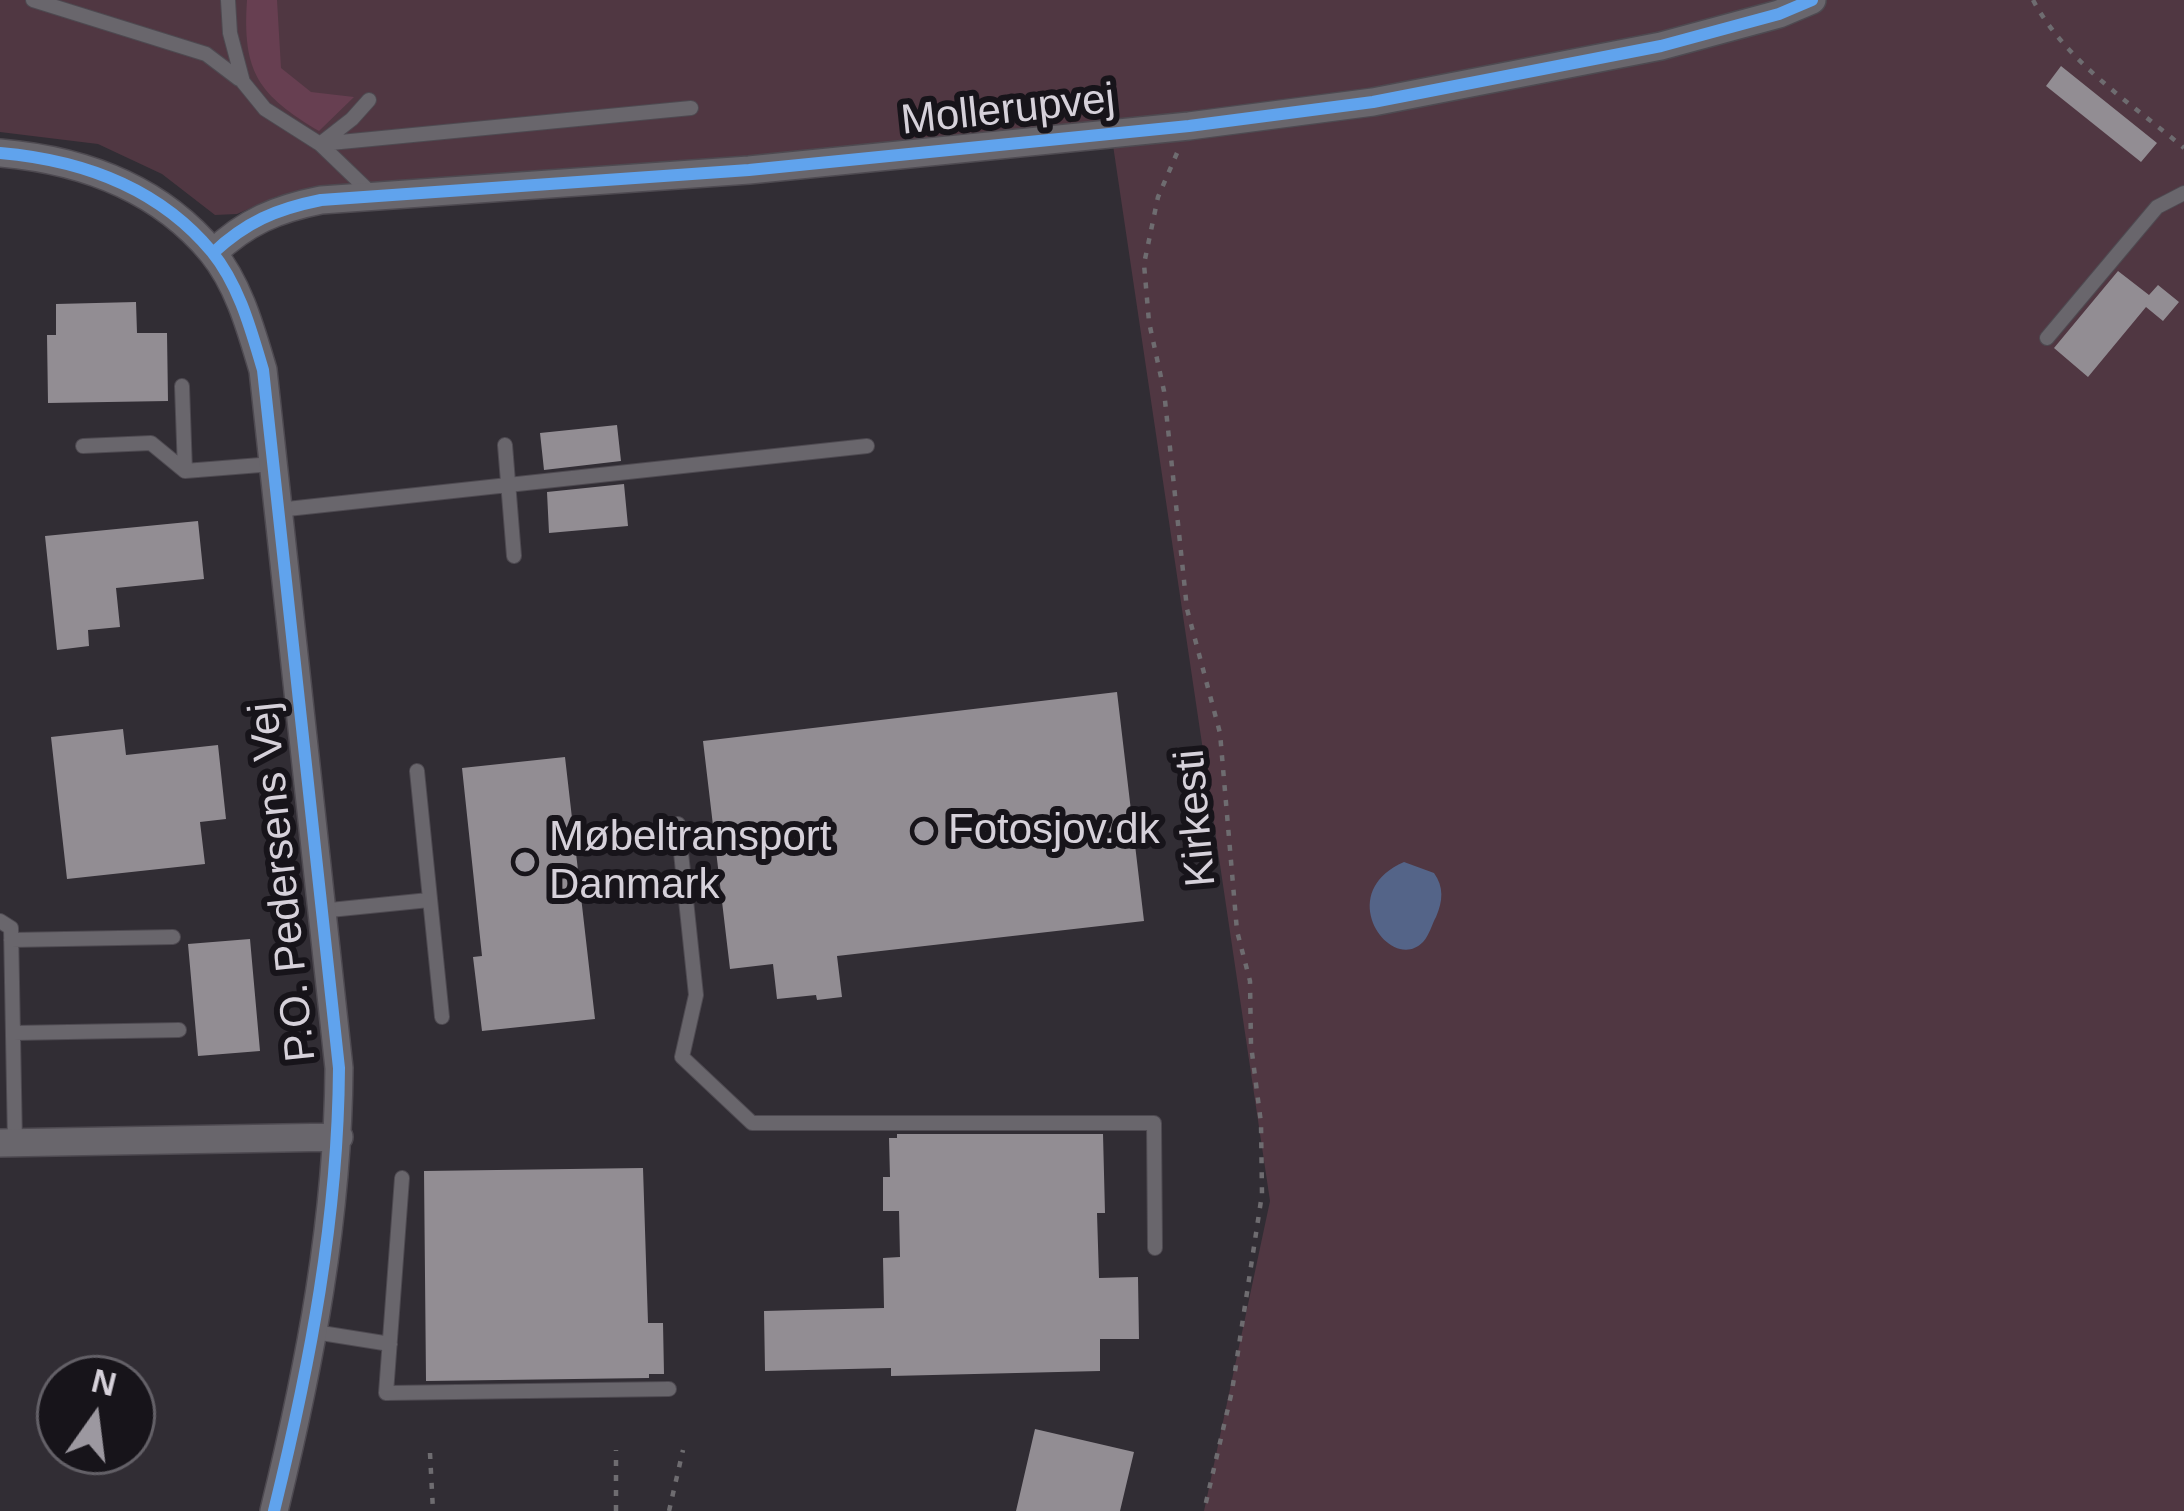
<!DOCTYPE html>
<meta charset="utf-8">
<style>
body{margin:0}
#map{position:relative;width:2184px;height:1511px;overflow:hidden;background:#312d34;font-family:Arial,sans-serif}
canvas{display:block}
.north{position:absolute;left:36px;top:1355px;width:120px;height:120px;box-sizing:border-box;background:#17141a;border:3px solid #636067;border-radius:50%;rotate:14deg;font-size:33px;font-weight:700;line-height:48px;text-align:center;color:#d6d1da}
.north::after{content:'';display:block;margin:auto;width:42px;height:54px;background:#9c98a0;clip-path:polygon(50% 0,100% 100%,50% 72%,0 100%)}
</style>
<div id="map">
<canvas width="2184" height="1511"></canvas>
<div class="north">N</div>
</div>
<script>
const c = document.querySelector('canvas').getContext('2d');
c.lineJoin = 'round';
function paint(path, color) { c.fillStyle = color; c.fill(path, 'evenodd'); }
function strokePath(path, color, width, dash) { c.strokeStyle = color; c.lineWidth = width; c.lineCap = dash ? 'butt' : 'round'; c.setLineDash(dash || []); c.stroke(path); }
function label(font, color, halo, rows, align = 'center') {
  c.font = font + ' Arial,sans-serif'; c.lineWidth = 12; c.setLineDash([]); c.textBaseline = 'middle'; c.strokeStyle = halo; c.fillStyle = color; for (const [text, x, y, turn = 0] of rows) {
    c.save(); c.translate(x, y); c.rotate((+turn || 0) * Math.PI / 180); c.textAlign = isNaN(turn) ? turn : align; if (halo) c.strokeText(text, 0, 0); c.fillText(text, 0, 0); c.restore();
  }
}
const green = new Path2D(`
 M 0,0 L 2184,0 L 2184,1511 L 1204,1511 L 1270,1201 L 1110,125 L 812,156 L 278,196 L 237,214 L 215,215 L 162,174 L 98,144 L 0,132 Z`);
const forest = new Path2D(`
 M 247,0 L 277,0 L 281,68 L 311,92 L 354,97 L 319,131 C 259,95 242,73 247,0 Z`);
const water = new Path2D(`
 M 1404,862 L 1434,873 C 1444,887 1443,901 1436,917 C 1432,924 1429,936 1423,942 C 1391,975 1332,893 1404,862 Z`);
const building = new Path2D(`
 M 2061,66 L 2157,143 L 2141,162 L 2046,86 Z
 M 2118,271 L 2149,295 L 2158,285 L 2179,302 L 2163,321 L 2146,307 L 2088,377 L 2054,348 Z
 M 136,302 L 137,333 L 167,333 L 168,401 L 48,403 L 47,335 L 56,335 L 56,304 Z
 M 617,425 L 621,461 L 544,470 L 540,433 Z
 M 624,484 L 628,526 L 549,533 L 547,492 Z
 M 198,521 L 204,579 L 116,588 L 120,627 L 88,630 L 89,646 L 57,650 L 45,536 Z
 M 1117,692 L 1144,921 L 837,956 L 842,997 L 817,1000 L 816,995 L 777,999 L 773,964 L 730,969 L 703,741 Z
 M 123,729 L 126,755 L 218,745 L 226,819 L 200,822 L 205,864 L 67,879 L 51,737 Z
 M 565,757 L 595,1019 L 482,1031 L 473,957 L 482,956 L 462,768 Z
 M 250,939 L 260,1051 L 198,1056 L 188,944 Z
 M 897,1134 L 1103,1134 L 1105,1213 L 1097,1213 L 1099,1278 L 1138,1277 L 1139,1339 L 1100,1339 L 1100,1371 L 891,1376 L 891,1368 L 765,1371 L 764,1311 L 884,1308 L 883,1258 L 900,1257 L 899,1211 L 883,1211 L 883,1177 L 890,1177 L 889,1138 L 897,1138 Z
 M 643,1168 L 648,1323 L 663,1323 L 664,1374 L 649,1374 L 649,1378 L 426,1381 L 424,1171 Z
 M 1035,1429 L 1134,1452 L 1120,1511 L 1016,1511 Z`);
const path = new Path2D(`
 M 2033,0 C 2066,62 2131,103 2184,148
 M 1177,153 L 1158,197 L 1144,264 L 1149,322 L 1164,391 L 1187,609 L 1220,733 L 1237,931 L 1250,981 L 1251,1045 L 1261,1123 L 1262,1194 L 1232,1391 L 1204,1511
 M 430,1453 L 433,1511
 M 616,1511 L 616,1450
 M 669,1511 L 683,1450`);
const service = new Path2D(`
 M 33,0 L 206,54 L 239,79
 M 228,0 L 230,33 L 243,82 L 265,109 L 320,144 L 691,108
 M 369,100 L 352,119 L 320,144 L 372,194
 M 2047,338 L 2157,207 L 2184,193
 M 182,386 L 185,471 L 273,464
 M 505,445 L 514,556
 M 83,446 L 151,443 L 185,471
 M 278,510 L 867,446
 M 417,771 L 442,1017
 M 678,824 L 696,995 L 682,1057 L 752,1123 L 1154,1123 L 1155,1248
 M 320,911 L 429,900
 M 0,921 L 11,928 L 15,1143
 M 11,940 L 173,937
 M 13,1033 L 179,1030
 M 402,1178 L 386,1393 L 669,1389
 M 315,1332 L 390,1344`);
const minor = new Path2D(`
 M 0,153 C 81,160 158,187 212,252 C 239,285 251,330 263,370 L 339,1068 C 338,1219 310,1364 274,1511
 M 213,253 C 246,222 276,209 321,200 L 749,170 L 1189,126 L 1373,102 L 1661,46 L 1779,14 L 1812,0
 M 0,1143 L 339,1137`);
const cycleway = new Path2D(`
 M 0,153 C 81,160 158,187 212,252 C 239,285 251,330 263,370 L 339,1068 C 338,1219 310,1364 274,1511
 M 213,253 C 246,222 276,209 321,200 L 749,170 L 1189,126 L 1373,102 L 1661,46 L 1779,14 L 1812,0`);
const markers = [
 [924,831,12,"#9c98a0"],
 [525,862,12,"#9c98a0"]
];
const streetNames = [
 ["Mollerupvej",1008,111,-6],
 ["Kirkesti",1197,818,-95],
 ["P.O. Pedersens Vej",284,882,-96]
];
const poiNames = [
 ["Fotosjov.dk",948,831],
 ["Møbeltransport",549,838],
 ["Danmark",549,886]
];
paint(green, '#503742');
paint(forest, '#673f51');
paint(water, '#546488');
paint(building, '#928d93');
strokePath(service, '#4e4a51', 16);
strokePath(minor, '#4e4a51', 30);
strokePath(path, '#6e6c70', 4.5, [6, 9]);
strokePath(service, '#69666c', 14);
strokePath(minor, '#69666c', 27);
strokePath(cycleway, '#60a3ed', 12);
for (const [x, y, r, color] of markers) { const dot = new Path2D(); dot.arc(x, y, r, 0, 2 * Math.PI); c.fillStyle = color; c.fill(dot); strokePath(dot, '#17141a', 4.5); }
label('42px', '#d6d1da', '#17141a', streetNames);
label('42px', '#d6d1da', '#17141a', poiNames, 'left');
</script>
